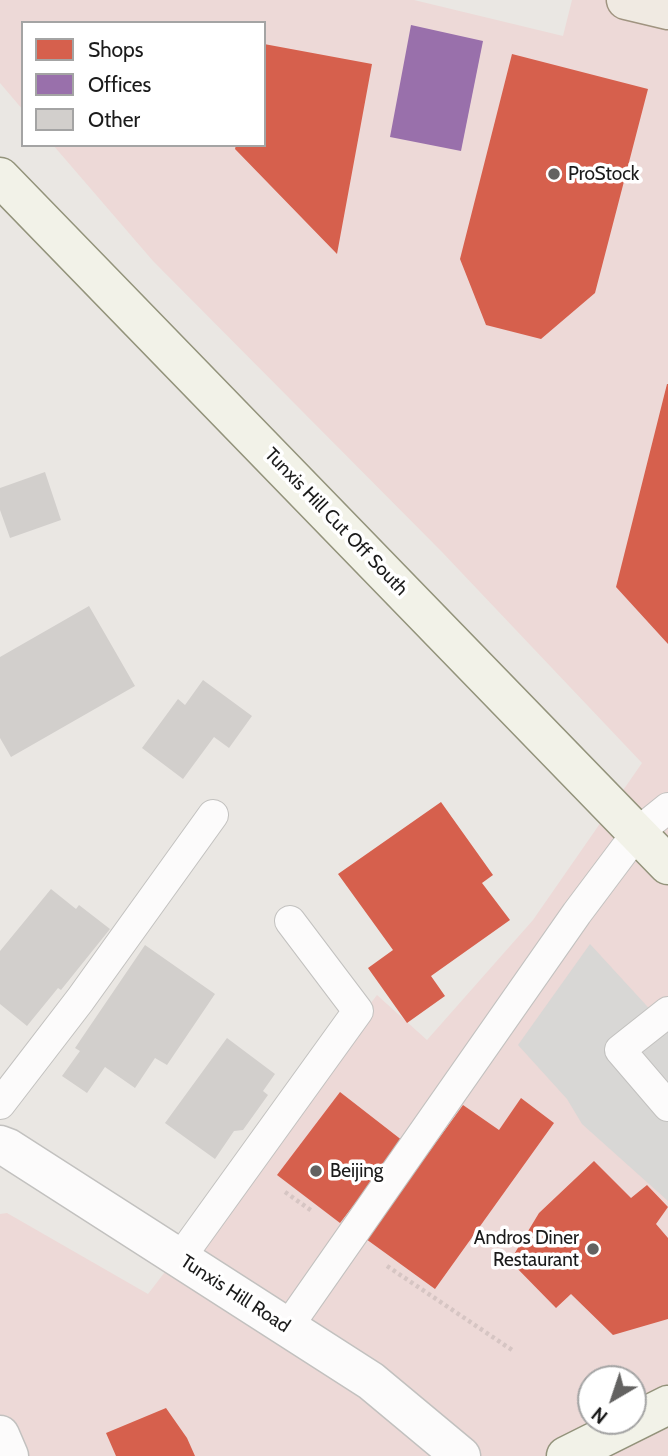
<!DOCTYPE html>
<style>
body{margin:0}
#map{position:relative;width:668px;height:1456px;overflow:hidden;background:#eae7e3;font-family:Cabin,sans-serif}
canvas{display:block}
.legend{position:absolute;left:21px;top:21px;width:245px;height:126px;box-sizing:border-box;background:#fff;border:2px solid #a4a4a4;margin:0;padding:9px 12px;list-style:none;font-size:21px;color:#1b1b1b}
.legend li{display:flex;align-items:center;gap:14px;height:35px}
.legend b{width:35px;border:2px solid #a4a4a4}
.north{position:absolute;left:577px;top:1365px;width:70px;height:70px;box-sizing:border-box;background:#fff;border:2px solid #a4a4a4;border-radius:50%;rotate:219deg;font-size:19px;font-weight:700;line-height:28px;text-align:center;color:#1b1b1b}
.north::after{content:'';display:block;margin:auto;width:24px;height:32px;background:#636261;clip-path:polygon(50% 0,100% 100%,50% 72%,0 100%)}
</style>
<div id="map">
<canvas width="668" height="1456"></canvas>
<ul class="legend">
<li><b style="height:19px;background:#d6604d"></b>Shops</li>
<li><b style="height:19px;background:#9970ab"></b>Offices</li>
<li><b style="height:19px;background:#d2cfcc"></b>Other</li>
</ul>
<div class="north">N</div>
</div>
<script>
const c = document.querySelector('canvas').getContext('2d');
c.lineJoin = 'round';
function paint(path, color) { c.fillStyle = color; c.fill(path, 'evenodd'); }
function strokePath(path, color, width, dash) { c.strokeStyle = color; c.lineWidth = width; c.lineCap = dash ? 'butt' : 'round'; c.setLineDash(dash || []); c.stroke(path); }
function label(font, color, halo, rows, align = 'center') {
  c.font = font + ' Cabin,sans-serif'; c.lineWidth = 7; c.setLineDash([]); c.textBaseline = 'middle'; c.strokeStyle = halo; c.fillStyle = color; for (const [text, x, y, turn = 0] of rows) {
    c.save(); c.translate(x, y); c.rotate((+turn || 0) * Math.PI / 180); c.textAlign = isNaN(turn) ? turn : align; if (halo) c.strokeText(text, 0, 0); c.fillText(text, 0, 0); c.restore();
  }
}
const commercial = new Path2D(`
 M 0,0 L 414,0 L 563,36 L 572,0 L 668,0 L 668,1456 L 0,1456 L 0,1214 L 7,1213 L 148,1294 L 377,995 L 427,1040 L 533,920 L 642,763 L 442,552 L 153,261 L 53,145 L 264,145 L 264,23 L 23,23 L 23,110 L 0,83 ZM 591,1379 L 633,1379 L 633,1421 L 591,1421 Z`);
const parking = new Path2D(`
 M 590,944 L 668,1029 L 668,1201 L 582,1124 L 567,1099 L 518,1045 Z`);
const shops = new Path2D(`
 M 264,44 L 372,64 L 337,254 L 235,149 L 236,145 L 264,145 Z
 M 512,54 L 648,89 L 595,293 L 541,339 L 486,325 L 460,259 Z
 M 667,384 L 668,384 L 668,644 L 616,587 Z
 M 441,802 L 493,875 L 482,883 L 510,920 L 431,976 L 445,996 L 407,1023 L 368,968 L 393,950 L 338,874 Z
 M 340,1092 L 403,1141 L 340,1223 L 277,1175 Z
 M 521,1098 L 554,1123 L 435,1289 L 366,1239 L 463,1105 L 499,1130 Z
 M 594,1161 L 631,1198 L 647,1185 L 668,1207 L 656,1224 L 668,1238 L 668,1319 L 613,1335 L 571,1294 L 556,1308 L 510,1261 L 539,1213 Z
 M 166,1408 L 187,1438 L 195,1456 L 116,1456 L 106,1433 Z`);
const offices = new Path2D(`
 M 411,25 L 483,41 L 461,151 L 390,137 Z`);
const building = new Path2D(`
 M 45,472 L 61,520 L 10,538 L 0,510 L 0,488 Z
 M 89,606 L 135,686 L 11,757 L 0,738 L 0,657 Z
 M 203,680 L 252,716 L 229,748 L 214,737 L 183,779 L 142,748 L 178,699 L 185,705 Z
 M 51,889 L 76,909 L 79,905 L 110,929 L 61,990 L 58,988 L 27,1026 L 0,1004 L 0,951 Z
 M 145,945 L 215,994 L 167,1065 L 155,1058 L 135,1088 L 105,1067 L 87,1093 L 62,1076 L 80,1051 L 75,1048 Z
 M 227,1038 L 275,1074 L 263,1091 L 268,1095 L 243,1130 L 234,1131 L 215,1159 L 165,1123 Z`);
const path = new Path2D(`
 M 285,1192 L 312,1211
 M 387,1266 L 512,1350`);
const lane = new Path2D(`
 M 668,1012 L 620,1050 L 668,1106
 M 0,1104 L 80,1000 L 213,815
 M 180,1258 L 358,1011 L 290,921
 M 287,1328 L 577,913 L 637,833 L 668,808`);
const street = new Path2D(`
 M 0,1145 L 8,1148 L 371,1381 L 461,1456
 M 0,1435 L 9,1456`);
const secondary = new Path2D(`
 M 0,177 L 668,865
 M 566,1456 L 668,1405`);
const primary = new Path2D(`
 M 626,0 L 668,10`);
const markers = [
 [554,174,7,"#636261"],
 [316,1171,7,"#636261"],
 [593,1249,7,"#636261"]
];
const poiNames = [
 ["ProStock",568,174],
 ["Beijing",330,1171],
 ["Andros Diner",579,1238,"right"],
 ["Restaurant",579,1260,"right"]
];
const streetNames = [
 ["Tunxis Hill Cut Off South",336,522,46],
 ["Tunxis Hill Road",235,1294,33]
];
paint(commercial, '#edd9d7');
paint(parking, '#d8d7d5');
paint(shops, '#d6604d');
paint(offices, '#9970ab');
paint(building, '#d2cfcc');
strokePath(lane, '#c2c1bf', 32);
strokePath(street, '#c2c1bf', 41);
strokePath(secondary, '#93937b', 41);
strokePath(primary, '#a09480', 41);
strokePath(path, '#d6c5c3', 4.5, [3.5, 3.5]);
strokePath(lane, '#fcfbfb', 30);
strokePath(street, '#fcfbfb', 38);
strokePath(secondary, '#f2f2e8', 38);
strokePath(primary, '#f0eae2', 38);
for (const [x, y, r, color] of markers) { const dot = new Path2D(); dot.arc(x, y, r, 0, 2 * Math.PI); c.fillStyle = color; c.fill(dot); strokePath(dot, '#fff', 2.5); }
label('19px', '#1b1b1b', '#fff', poiNames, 'left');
label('19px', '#1b1b1b', '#fff', streetNames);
</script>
